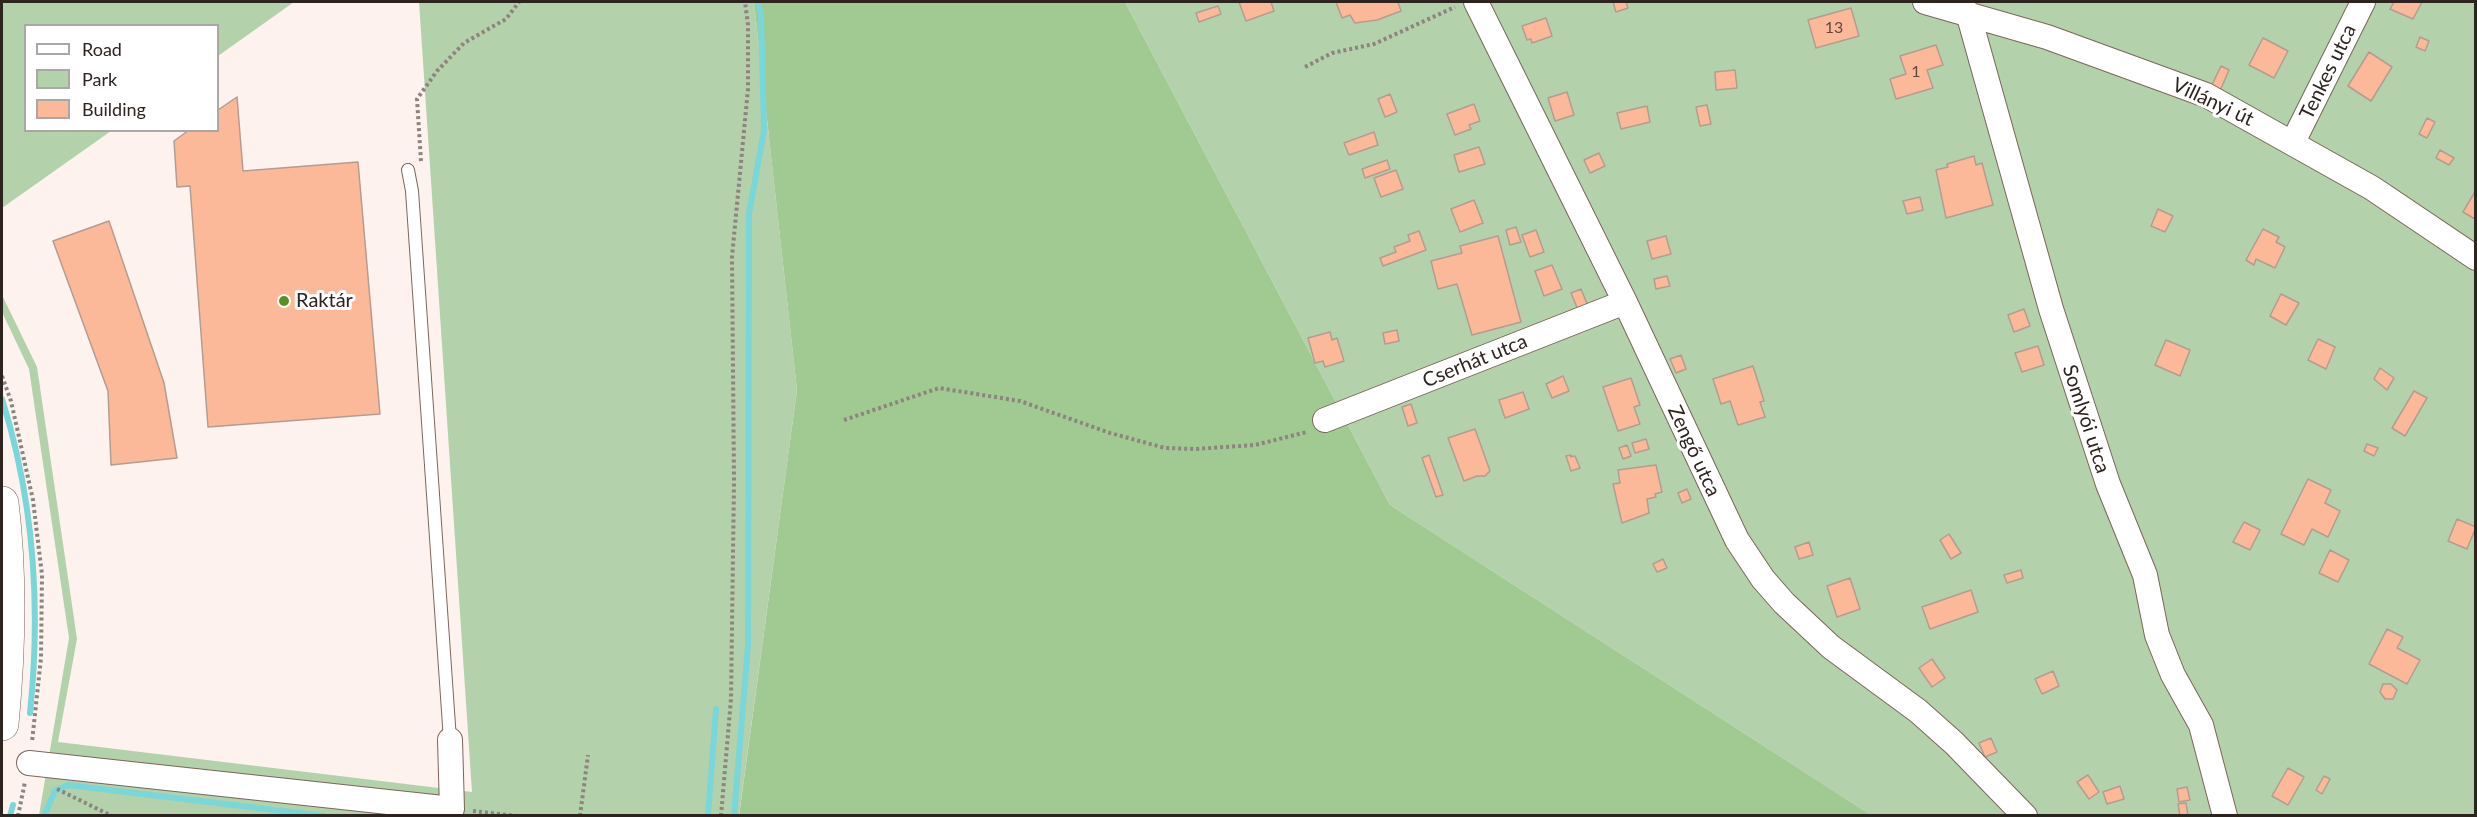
<!DOCTYPE html>
<meta charset="utf-8">
<style>
body{margin:0}
#map{position:relative;width:2477px;height:817px;overflow:hidden;background:#fdf2ed;font-family:Lato,sans-serif}
canvas{display:block}
.frame{position:absolute;inset:0;border:3px solid #2d231f;pointer-events:none}
.legend{position:absolute;left:24px;top:24px;width:195px;height:108px;box-sizing:border-box;background:#fff;border:2px solid #aba7a5;margin:0;padding:8px 10px;list-style:none;font-size:18px;color:#2d231f}
.legend li{display:flex;align-items:center;gap:12px;height:30px}
.legend b{width:30px;border:2px solid #aba7a5}
</style>
<div id="map">
<canvas width="2477" height="817"></canvas>
<div class="frame"></div>
<ul class="legend">
<li><b style="height:8px;background:#fff"></b>Road</li>
<li><b style="height:16px;background:#b3d1aa"></b>Park</li>
<li><b style="height:16px;background:#fcb999"></b>Building</li>
</ul>
</div>
<script>
const c = document.querySelector('canvas').getContext('2d');
c.lineJoin = 'round';
function paint(path, color) { c.fillStyle = color; c.fill(path, 'evenodd'); }
function strokePath(path, color, width, dash) { c.strokeStyle = color; c.lineWidth = width; c.lineCap = dash ? 'butt' : 'round'; c.setLineDash(dash || []); c.stroke(path); }
function label(font, color, halo, rows, align = 'center') {
  c.font = font + ' Lato,sans-serif'; c.lineWidth = 6; c.setLineDash([]); c.textBaseline = 'middle'; c.strokeStyle = halo; c.fillStyle = color; for (const [text, x, y, turn = 0] of rows) {
    c.save(); c.translate(x, y); c.rotate((+turn || 0) * Math.PI / 180); c.textAlign = isNaN(turn) ? turn : align; if (halo) c.strokeText(text, 0, 0); c.fillText(text, 0, 0); c.restore();
  }
}
const green = new Path2D(`
 M 2,2 L 294,2 L 218,56 L 218,26 L 26,26 L 26,130 L 111,131 L 2,208 Z
 M 419,2 L 754,2 L 797,390 L 739,815 L 39,815 L 69,638 L 29,369 L 2,312 L 2,295 L 37,367 L 77,639 L 58,742 L 472,792 Z
 M 1125,2 L 2475,2 L 2475,815 L 1871,815 L 1390,505 Z`);
const forest = new Path2D(`
 M 754,2 L 1125,2 L 1390,505 L 1871,815 L 739,816 L 797,390 Z`);
const stream = new Path2D(`
 M 2,399 C 34,501 41,607 30,713
 M 10,816 L 13,805
 M 44,816 L 55,791 L 68,785 L 324,816
 M 708,816 L 716,709
 M 734,816 L 748,645 L 749,214 L 764,130 L 761,16 L 758,2`);
const building = new Path2D(`
 M 1239,2 L 1271,2 L 1274,11 L 1246,21 Z
 M 1336,2 L 1398,2 L 1401,11 L 1377,20 L 1355,23 L 1350,15 L 1342,18 Z
 M 1613,2 L 1626,2 L 1628,8 L 1616,12 Z
 M 2394,2 L 2422,2 L 2413,19 L 2390,9 Z
 M 1218,6 L 1221,14 L 1199,22 L 1196,13 Z
 M 1851,8 L 1859,36 L 1816,48 L 1808,20 Z
 M 1546,18 L 1552,36 L 1532,43 L 1531,39 L 1527,40 L 1522,26 Z
 M 2420,37 L 2429,41 L 2425,51 L 2416,47 Z
 M 2263,38 L 2288,51 L 2274,78 L 2249,65 Z
 M 1936,45 L 1943,65 L 1927,70 L 1933,88 L 1896,99 L 1890,79 L 1906,74 L 1900,56 Z
 M 2369,52 L 2392,67 L 2371,101 L 2348,86 Z
 M 2221,66 L 2229,70 L 2220,91 L 2211,87 Z
 M 1735,70 L 1737,88 L 1716,90 L 1715,72 Z
 M 1567,92 L 1574,115 L 1555,121 L 1548,98 Z
 M 1390,94 L 1397,112 L 1385,117 L 1378,99 Z
 M 237,97 L 243,171 L 358,162 L 380,414 L 208,427 L 190,186 L 177,187 L 174,141 L 189,130 L 218,130 L 218,110 Z
 M 1474,104 L 1480,121 L 1469,125 L 1471,129 L 1455,135 L 1447,114 Z
 M 1707,105 L 1711,124 L 1700,126 L 1696,107 Z
 M 1647,106 L 1650,122 L 1621,129 L 1617,113 Z
 M 2427,118 L 2435,122 L 2427,138 L 2419,134 Z
 M 1374,132 L 1378,145 L 1349,155 L 1344,143 Z
 M 1479,147 L 1485,164 L 1459,172 L 1454,155 Z
 M 2440,150 L 2454,158 L 2449,165 L 2436,158 Z
 M 1599,153 L 1605,166 L 1590,173 L 1584,160 Z
 M 1974,156 L 1976,165 L 1982,163 L 1993,205 L 1946,218 L 1936,170 L 1948,167 L 1947,164 Z
 M 1387,160 L 1390,169 L 1365,178 L 1362,169 Z
 M 1396,170 L 1403,189 L 1381,197 L 1374,178 Z
 M 2476,190 L 2476,219 L 2475,219 L 2463,212 Z
 M 1920,197 L 1923,210 L 1907,214 L 1903,201 Z
 M 1474,200 L 1483,223 L 1460,232 L 1451,209 Z
 M 2158,209 L 2173,216 L 2165,232 L 2151,226 Z
 M 109,221 L 164,383 L 177,458 L 111,465 L 108,391 L 53,241 Z
 M 1516,227 L 1521,242 L 1510,245 L 1506,230 Z
 M 2263,229 L 2279,237 L 2276,242 L 2285,247 L 2275,268 L 2256,259 L 2254,265 L 2246,260 Z
 M 1536,230 L 1544,252 L 1530,257 L 1522,235 Z
 M 1419,231 L 1426,250 L 1383,266 L 1380,258 L 1396,252 L 1394,247 L 1410,241 L 1408,235 Z
 M 1498,236 L 1521,322 L 1472,335 L 1457,284 L 1438,289 L 1431,261 L 1462,253 L 1460,246 Z
 M 1666,236 L 1671,254 L 1652,259 L 1647,241 Z
 M 1552,265 L 1562,289 L 1544,296 L 1535,271 Z
 M 1667,276 L 1670,286 L 1656,289 L 1654,279 Z
 M 1581,289 L 1588,306 L 1578,310 L 1571,293 Z
 M 2281,294 L 2299,303 L 2286,325 L 2270,316 Z
 M 2024,309 L 2030,326 L 2014,332 L 2008,315 Z
 M 1397,330 L 1399,341 L 1385,344 L 1383,333 Z
 M 1330,332 L 1332,340 L 1337,338 L 1344,361 L 1325,367 L 1323,361 L 1315,363 L 1308,338 Z
 M 2318,339 L 2335,347 L 2326,369 L 2308,360 Z
 M 2166,340 L 2190,350 L 2180,376 L 2155,365 Z
 M 2038,346 L 2044,365 L 2022,372 L 2015,353 Z
 M 1681,355 L 1686,369 L 1676,373 L 1670,359 Z
 M 1753,366 L 1764,401 L 1760,402 L 1765,417 L 1738,425 L 1730,401 L 1721,404 L 1713,379 Z
 M 2380,368 L 2394,378 L 2387,390 L 2374,379 Z
 M 1563,376 L 1569,391 L 1552,398 L 1546,384 Z
 M 1631,378 L 1640,405 L 1634,407 L 1640,424 L 1618,431 L 1603,387 Z
 M 2414,391 L 2427,398 L 2405,436 L 2392,428 Z
 M 1523,392 L 1529,409 L 1505,418 L 1499,400 Z
 M 1411,404 L 1417,423 L 1408,426 L 1402,407 Z
 M 1475,429 L 1490,471 L 1485,476 L 1477,476 L 1464,481 L 1448,438 Z
 M 1646,439 L 1649,449 L 1635,453 L 1632,443 Z
 M 2367,444 L 2378,448 L 2374,456 L 2364,451 Z
 M 1627,445 L 1631,456 L 1623,459 L 1619,448 Z
 M 1429,455 L 1443,495 L 1436,497 L 1422,458 Z
 M 1571,455 L 1571,457 L 1575,456 L 1580,468 L 1571,471 L 1566,456 Z
 M 1656,465 L 1662,492 L 1655,494 L 1656,497 L 1647,499 L 1649,513 L 1622,523 L 1613,484 L 1620,483 L 1618,470 Z
 M 2308,479 L 2331,490 L 2325,503 L 2340,511 L 2328,537 L 2312,529 L 2304,545 L 2281,534 Z
 M 1687,489 L 1691,499 L 1682,503 L 1678,493 Z
 M 2457,519 L 2476,527 L 2467,549 L 2448,541 Z
 M 2244,522 L 2260,530 L 2250,550 L 2233,542 Z
 M 1949,534 L 1961,553 L 1951,559 L 1940,540 Z
 M 1809,542 L 1813,555 L 1799,559 L 1795,547 Z
 M 2330,550 L 2349,560 L 2338,582 L 2319,573 Z
 M 1663,559 L 1667,568 L 1657,572 L 1653,564 Z
 M 2021,570 L 2023,578 L 2007,583 L 2004,575 Z
 M 1850,578 L 1860,609 L 1837,617 L 1827,586 Z
 M 1971,590 L 1978,612 L 1930,629 L 1922,607 Z
 M 2387,629 L 2403,637 L 2397,648 L 2420,660 L 2407,684 L 2369,664 Z
 M 1932,659 L 1945,678 L 1932,687 L 1919,668 Z
 M 2053,671 L 2059,686 L 2042,694 L 2035,679 Z
 M 2383,684 L 2391,684 L 2397,690 L 2393,699 L 2385,699 L 2380,692 Z
 M 1991,738 L 1997,752 L 1985,757 L 1979,743 Z
 M 2288,768 L 2304,777 L 2288,805 L 2272,796 Z
 M 2088,775 L 2099,792 L 2089,799 L 2077,782 Z
 M 2324,776 L 2330,779 L 2322,794 L 2316,790 Z
 M 2120,786 L 2124,799 L 2107,804 L 2103,792 Z
 M 2187,787 L 2190,800 L 2179,802 L 2177,789 Z
 M 2186,803 L 2188,816 L 2180,816 L 2178,804 Z`);
const path = new Path2D(`
 M 1305,67 L 1332,53 L 1374,44 L 1455,7
 M 421,161 L 417,99 L 437,71 L 464,43 L 506,19 L 519,2
 M 2,376 L 11,401 L 33,500 L 42,575 L 41,658 L 32,742
 M 844,420 L 939,388 L 1020,401 L 1110,433 L 1165,448 L 1195,449 L 1255,445 L 1307,432
 M 57,789 L 112,816
 M 473,811 L 517,816
 M 18,816 L 25,782
 M 580,816 L 588,755
 M 721,816 L 731,699 L 734,481 L 732,257 L 748,89 L 748,25 L 745,2`);
const lane = new Path2D(`
 M 408,170 L 412,191 L 450,740`);
const street = new Path2D(`
 M 1476,2 L 1625,302 L 1737,540 L 1763,579 L 1784,603 L 1831,647 L 1918,711 L 1954,743 L 2025,816
 M 1925,2 L 2047,37 L 2206,95 L 2372,188 L 2476,258
 M 1968,13 L 2051,309 L 2108,484 L 2145,575 L 2157,635 L 2173,675 L 2201,725 L 2225,816
 M 2293,142 L 2363,2
 M 1325,420 L 1625,302
 M 29,763 L 452,809 L 450,740`);
const secondary = new Path2D(`
 M 2,503 C 11,577 9,651 2,724`);
const markers = [
 [284,301,6,"#5e8e23"]
];
const numberNames = [
 ["13",1834,28],
 ["1",1916,72]
];
const streetNames = [
 ["Tenkes utca",2328,72,-64],
 ["Villányi út",2213,102,25],
 ["Cserhát utca",1475,361,-22],
 ["Somlyói utca",2086,419,72],
 ["Zengő utca",1694,451,65]
];
const poiNames = [
 ["Raktár",296,301]
];
paint(green, '#b3d1aa');
paint(forest, '#a0ca92');
strokePath(stream, '#79d7da', 6);
paint(building, '#fcb999');
strokePath(building, '#b49c91', 1.5);
strokePath(lane, '#7c665c', 14);
strokePath(street, '#7c665c', 26);
strokePath(secondary, '#7c665c', 34);
strokePath(path, '#8e837f', 4, [3, 3]);
strokePath(lane, '#fff', 12);
strokePath(street, '#fff', 24);
strokePath(secondary, '#fff', 33);
for (const [x, y, r, color] of markers) { const dot = new Path2D(); dot.arc(x, y, r, 0, 2 * Math.PI); c.fillStyle = color; c.fill(dot); strokePath(dot, '#fff', 2); }
label('16px', '#61483e', null, numberNames);
label('20px', '#2d231f', '#fff', streetNames);
label('20px', '#2d231f', '#fff', poiNames, 'left');
</script>
